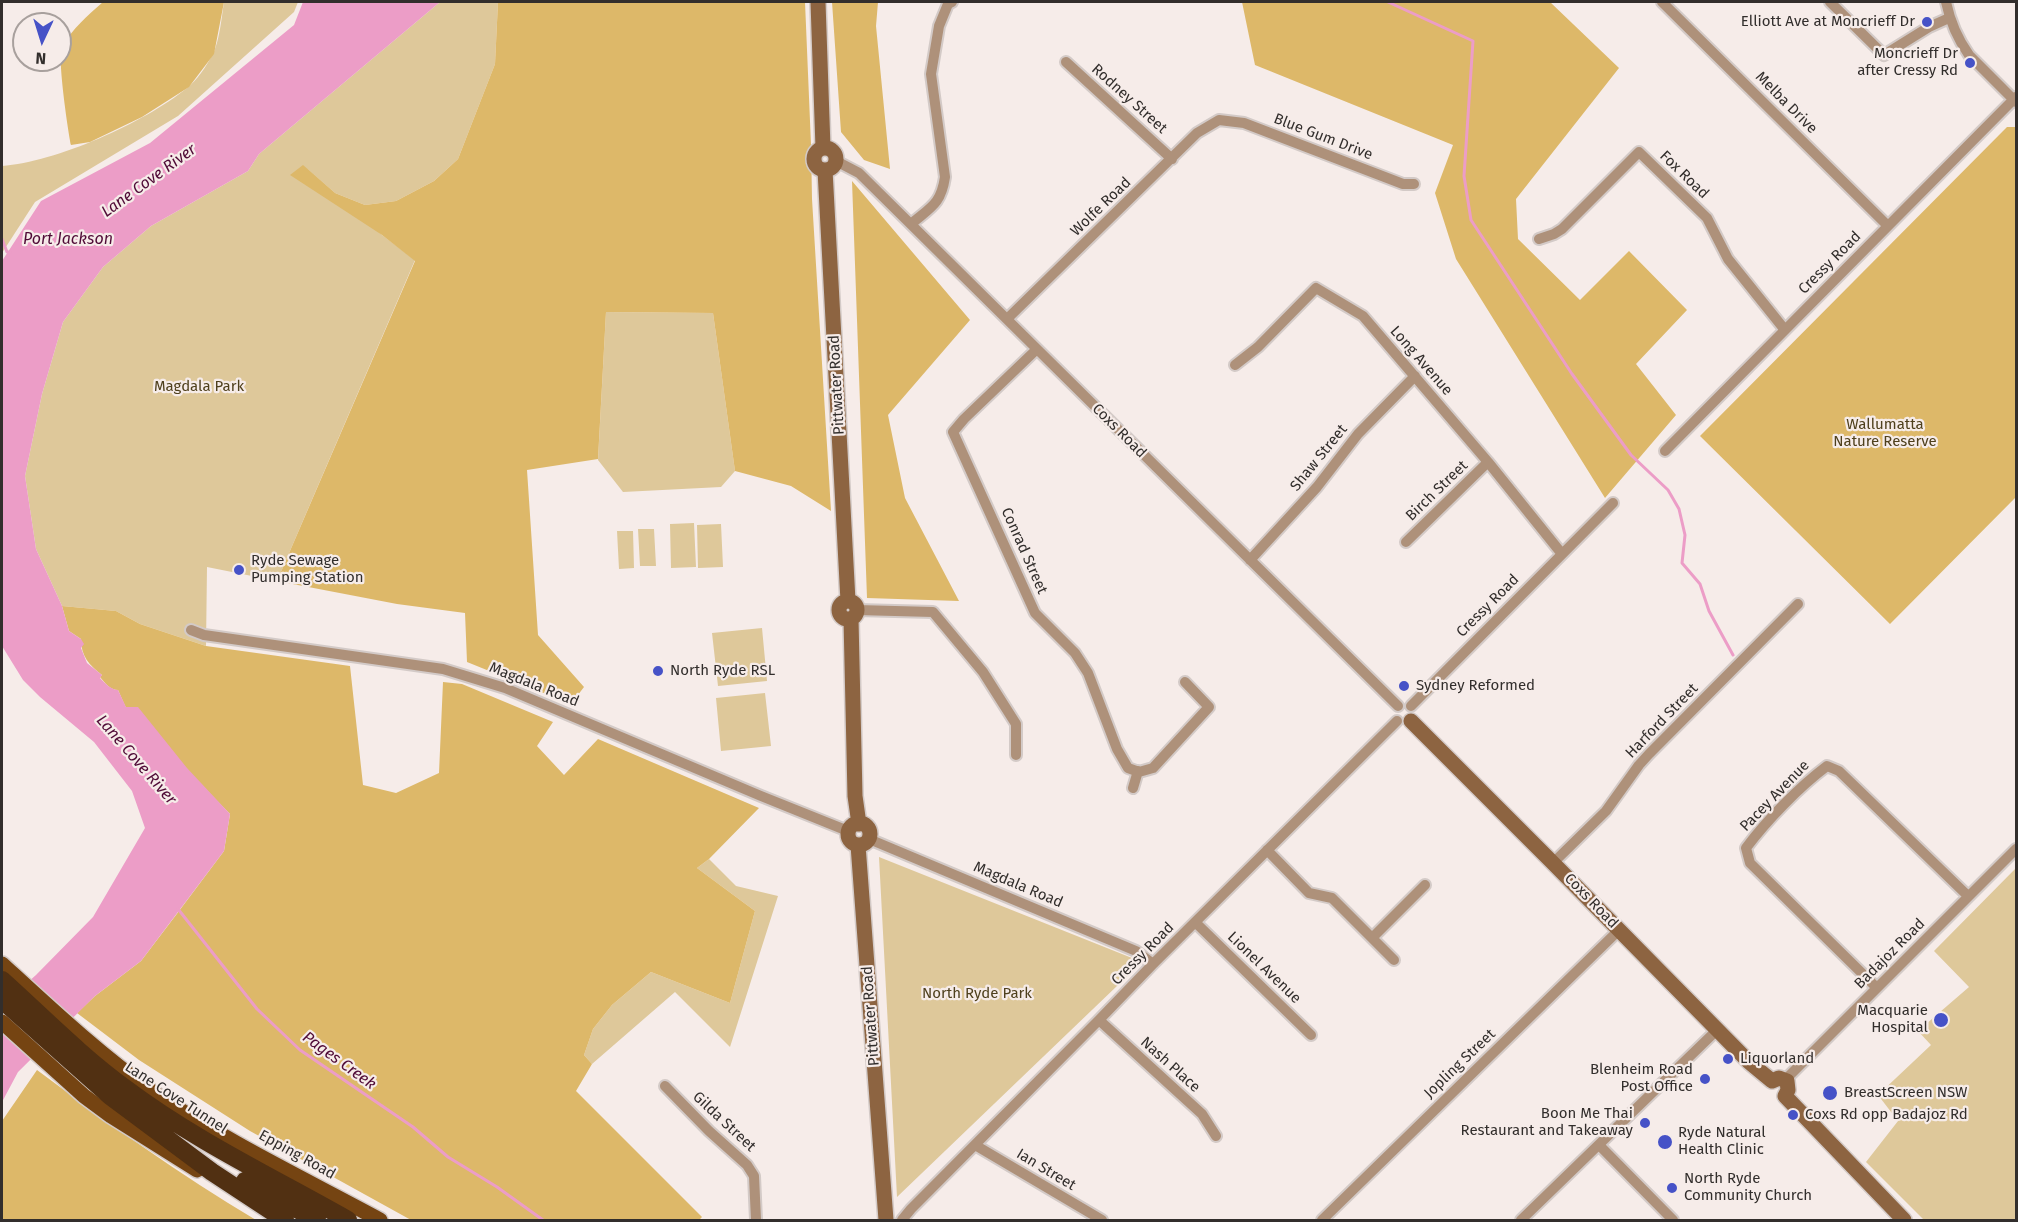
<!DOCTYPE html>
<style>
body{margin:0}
#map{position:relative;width:2018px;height:1222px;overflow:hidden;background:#f6ece9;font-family:"Fira Sans",sans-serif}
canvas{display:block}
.frame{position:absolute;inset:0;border:3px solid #322e2c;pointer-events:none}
.north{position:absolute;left:12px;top:12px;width:60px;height:60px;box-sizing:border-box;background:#f6ece9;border:2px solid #a8a09d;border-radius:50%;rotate:184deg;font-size:16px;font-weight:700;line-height:24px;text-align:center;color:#322e2c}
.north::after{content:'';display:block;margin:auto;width:21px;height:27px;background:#4652c7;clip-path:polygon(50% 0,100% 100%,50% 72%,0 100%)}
</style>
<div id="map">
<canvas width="2018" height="1222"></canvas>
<div class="frame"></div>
<div class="north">N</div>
</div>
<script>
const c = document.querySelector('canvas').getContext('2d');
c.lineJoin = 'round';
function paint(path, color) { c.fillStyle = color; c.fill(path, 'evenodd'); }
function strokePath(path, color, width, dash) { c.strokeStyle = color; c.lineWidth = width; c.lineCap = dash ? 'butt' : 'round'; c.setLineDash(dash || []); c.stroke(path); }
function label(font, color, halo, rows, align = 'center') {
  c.font = font + ' "Fira Sans",sans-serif'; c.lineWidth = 4.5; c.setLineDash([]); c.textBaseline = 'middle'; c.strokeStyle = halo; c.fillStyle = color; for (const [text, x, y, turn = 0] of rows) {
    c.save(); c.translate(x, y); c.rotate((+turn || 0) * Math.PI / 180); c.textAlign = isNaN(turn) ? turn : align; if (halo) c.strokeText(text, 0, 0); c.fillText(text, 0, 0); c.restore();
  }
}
const green = new Path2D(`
 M 224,2 L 298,2 L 294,12 L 178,116 L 35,202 L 2,253 L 2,166 C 56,162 144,123 187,88 C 196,81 207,66 212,55 C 219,45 222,15 224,2 Z
 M 440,2 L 498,2 L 495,64 L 458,159 L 434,181 L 396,201 L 365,205 L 335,193 L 303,165 L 382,235 L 415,260 L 277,581 L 207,567 L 206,646 L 140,624 L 116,611 L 62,606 L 36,549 L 25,476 L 42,394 L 63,322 L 103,267 L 151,226 L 248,171 L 259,154 Z
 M 606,312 L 713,313 L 735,471 L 721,487 L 623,492 L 598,460 Z
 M 694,523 L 696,567 L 671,568 L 670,524 Z
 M 721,524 L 723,567 L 698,568 L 697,525 Z
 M 638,529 L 654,529 L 656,566 L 640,566 Z
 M 617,531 L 633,531 L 634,568 L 619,569 Z
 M 762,628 L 767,681 L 718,686 L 712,633 Z
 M 765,693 L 771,746 L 721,751 L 716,698 Z
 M 879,857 L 1142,962 L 897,1197 Z
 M 709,859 L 736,886 L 778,896 L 730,1047 L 675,992 L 592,1064 L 584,1055 L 593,1029 L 612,1005 L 651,972 L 730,1003 L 755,911 L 697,868 Z
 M 2016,868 L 2016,1220 L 1924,1220 L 1866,1162 L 1898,1121 L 1878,1095 L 1931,1045 L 1918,1031 L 1969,987 L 1934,951 Z`);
const forest = new Path2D(`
 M 103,2 L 224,2 L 214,54 L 189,87 L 142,117 L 90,142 L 71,145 C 68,130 57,57 62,47 C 72,29 88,15 103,2 Z
 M 498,2 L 805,2 L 811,145 L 812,199 L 831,511 L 791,486 L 735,471 L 713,313 L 606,312 L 598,459 L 527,470 L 538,635 L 584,687 L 571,704 L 467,662 L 465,613 L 397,604 L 277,581 L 415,261 L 382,235 L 290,175 L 303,165 L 335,193 L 365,205 L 396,201 L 434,181 L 458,159 L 495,64 Z
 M 832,2 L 878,2 L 876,26 L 890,169 L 864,160 L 841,132 Z
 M 1242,2 L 1550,2 L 1619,68 L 1516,199 L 1518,239 L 1580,300 L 1629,251 L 1687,310 L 1636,364 L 1676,415 L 1605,498 L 1456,259 L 1435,193 L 1453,145 L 1255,65 Z
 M 2007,127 L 2016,127 L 2016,497 L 1890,624 L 1700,436 Z
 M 852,181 L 970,320 L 888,415 L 905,498 L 959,601 L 867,598 Z
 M 62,606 L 116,611 L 140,624 L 206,646 L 350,666 L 363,785 L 396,793 L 439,773 L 443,682 L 462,684 L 553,722 L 537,746 L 564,775 L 598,739 L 759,808 L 709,859 L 697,868 L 755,911 L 730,1003 L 651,972 L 612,1005 L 593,1029 L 584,1055 L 592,1064 L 576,1091 L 702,1217 L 699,1220 L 411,1220 L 250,1131 L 139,1060 L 77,1013 L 95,996 L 141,961 L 176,915 L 224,851 L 230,814 L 126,708 L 118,690 C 110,690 105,683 100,677 L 102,675 C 89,665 81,656 81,639 L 69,631 Z
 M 37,1070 C 108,1123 180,1175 256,1220 L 2,1220 L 2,1121 Z`);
const water = new Path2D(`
 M 303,2 L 440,2 L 259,154 L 248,171 L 151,226 L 103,267 L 63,322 L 42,394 L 25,476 L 36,549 L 62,606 L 69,631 L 81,639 L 84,644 L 81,648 L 87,663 L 102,675 L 100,678 C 105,683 111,690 118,690 L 126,707 L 138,707 L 187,768 L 230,814 L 224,851 L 141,961 L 95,996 L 18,1072 L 2,1102 L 2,1005 L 36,975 L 93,917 L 145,828 L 132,791 L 94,742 L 40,697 L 23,680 L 2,646 L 2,261 L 41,201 L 150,143 L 294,25 Z`);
const stream = new Path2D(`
 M 1388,2 L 1473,41 L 1464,176 L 1471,220 L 1572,374 L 1631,455 L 1668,490 L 1679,509 L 1685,535 L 1682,563 L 1700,584 L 1709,611 L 1733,655
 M 2,239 L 7,252 L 10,252
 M 178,909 L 257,1009 L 300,1050 L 413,1127 L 448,1157 L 497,1187 L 543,1220`);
const street = new Path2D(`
 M 1662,2 L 1888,226
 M 1830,2 L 1884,55 L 1929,27 L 1949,18
 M 1946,2 C 1950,21 1957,38 1969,55 L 2016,102
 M 1066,62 L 1172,159
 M 836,161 L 859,173 L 1398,706
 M 911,224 C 931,207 941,204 945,177 L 931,74 L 939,26 L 948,4 L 952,2
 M 1539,239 L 1554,234 L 1562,229 L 1639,152 L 1707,218 L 1728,259 L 1785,330
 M 1007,319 L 1197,133 L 1219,120 L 1244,123 L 1403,184 L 1414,184
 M 1037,349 L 964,419 L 953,432 L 1035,613 L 1075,653 L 1088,673 L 1117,749 L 1128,768 L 1139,772 L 1153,768 L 1209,707 L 1185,682
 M 1235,365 L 1258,347 L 1316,288 L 1363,316 L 1488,462 L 1562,554
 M 1665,451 L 2016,97
 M 1406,542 L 1488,462
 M 1250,560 L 1317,487 L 1358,434 L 1415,376
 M 857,610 L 933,612 L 983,672 L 1016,724 L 1016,755
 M 191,630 L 204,635 L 443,669 L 505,688 L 761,796 L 848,831
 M 1411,706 L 1613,503
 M 1133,788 L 1138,771
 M 869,839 L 1136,951 L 1153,964
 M 1267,850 L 1309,893 L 1332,898 L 1394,960
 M 1553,863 L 1606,811 L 1639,765 L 1649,754 L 1798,604
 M 1196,923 L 1311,1035
 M 1372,938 L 1425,885
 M 1877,988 L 1750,863 L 1746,848 C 1767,820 1799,787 1827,766 L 1839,771 L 1968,896
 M 1099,1020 L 1202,1114 L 1216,1136
 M 1785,1080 L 2016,849
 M 665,1086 L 709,1131 L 747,1165 L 754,1176 L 756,1220
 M 975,1145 L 1102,1220
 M 1599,1145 L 1673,1220
 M 902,1220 L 911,1209 L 1099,1020 L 1153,964 L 1397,721
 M 1322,1220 L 1619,930
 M 1521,1220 L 1718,1029`);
const secondary = new Path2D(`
 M 818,2 L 823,148
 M814 159a11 11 0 1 1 22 0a11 11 0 1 1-22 0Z
 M 825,170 L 848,601
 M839 610a9 9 0 1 1 18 0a9 9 0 1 1-18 0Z
 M 851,619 L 855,796 L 859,824
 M 1411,721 L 1553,863 L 1749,1062 L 1772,1081
 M848 834a11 11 0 1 1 22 0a11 11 0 1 1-22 0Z
 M 858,845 L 886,1220
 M 1772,1081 L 1779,1078 L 1787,1081 L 1788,1090 L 1785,1096
 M 1785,1096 L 1904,1220`);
const primary = new Path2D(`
 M 2,964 C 50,1008 100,1055 154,1093 C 225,1141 304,1179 380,1220
 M 2,1022 L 84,1096 L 111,1116 L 197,1170`);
const highway = new Path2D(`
 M 2,980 C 42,1016 81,1056 125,1088 C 194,1140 274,1178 348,1220
 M 2,1000 L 110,1096 L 212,1172 L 285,1220
 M 245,1181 L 317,1220`);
const markers = [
 [1927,22,6,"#4652c7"],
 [1970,63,6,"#4652c7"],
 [239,570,6,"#4652c7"],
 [658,671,6,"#4652c7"],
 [1404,686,6,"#4652c7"],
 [1941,1020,8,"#4652c7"],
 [1728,1059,6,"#4652c7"],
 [1705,1079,6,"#4652c7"],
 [1830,1093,8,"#4652c7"],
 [1793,1115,6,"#4652c7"],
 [1645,1123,6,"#4652c7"],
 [1665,1142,8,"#4652c7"],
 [1672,1188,6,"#4652c7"]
];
const poiNames = [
 ["Elliott Ave at Moncrieff Dr",1915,22,"right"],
 ["Moncrieff Dr",1958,54,"right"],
 ["after Cressy Rd",1958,71,"right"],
 ["Ryde Sewage",251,561],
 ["Pumping Station",251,578],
 ["North Ryde RSL",670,671],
 ["Sydney Reformed",1416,686],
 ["Macquarie",1928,1011,"right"],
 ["Hospital",1928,1028,"right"],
 ["Liquorland",1740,1059],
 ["Blenheim Road",1693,1070,"right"],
 ["Post Office",1693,1087,"right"],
 ["BreastScreen NSW",1844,1093],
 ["Boon Me Thai",1633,1114,"right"],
 ["Restaurant and Takeaway",1633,1131,"right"],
 ["Coxs Rd opp Badajoz Rd",1805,1115],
 ["Ryde Natural",1678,1133],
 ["Health Clinic",1678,1150],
 ["North Ryde",1684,1179],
 ["Community Church",1684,1196]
];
const streetNames = [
 ["Rodney Street",1129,99,42],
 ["Melba Drive",1786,103,45],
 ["Blue Gum Drive",1323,137,21],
 ["Fox Road",1684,175,44],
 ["Wolfe Road",1101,207,-44],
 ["Cressy Road",1830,263,-45],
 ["Long Avenue",1421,361,49],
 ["Pittwater Road",837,385,-93],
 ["Coxs Road",1119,431,45],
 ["Shaw Street",1319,458,-51],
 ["Birch Street",1437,491,-44],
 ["Conrad Street",1024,551,66],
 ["Cressy Road",1488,606,-45],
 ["Magdala Road",534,685,22],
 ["Harford Street",1662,721,-46],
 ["Pacey Avenue",1775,796,-46],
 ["Magdala Road",1018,885,23],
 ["Coxs Road",1591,901,46],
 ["Cressy Road",1143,954,-45],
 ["Badajoz Road",1890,954,-45],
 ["Lionel Avenue",1264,968,44],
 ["Pittwater Road",871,1016,-94],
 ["Jopling Street",1460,1064,-44],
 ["Nash Place",1170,1065,42],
 ["Lane Cove Tunnel",176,1098,33],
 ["Gilda Street",724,1122,43],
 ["Epping Road",297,1155,29],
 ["Ian Street",1046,1170,31]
];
const parkNames = [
 ["Magdala Park",199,387],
 ["Wallumatta",1885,425],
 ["Nature Reserve",1885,442],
 ["North Ryde Park",977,994]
];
const waterNames = [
 ["Lane Cove River",149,181,-36],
 ["Port Jackson",68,240],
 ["Lane Cove River",136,760,49],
 ["Pages Creek",339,1061,36]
];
paint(green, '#dec89a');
paint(forest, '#ddb869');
paint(water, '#ec9dc7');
strokePath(stream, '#ec9dc7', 3);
strokePath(street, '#d3cac7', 14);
strokePath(secondary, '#d3cac7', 18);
strokePath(primary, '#d3cac7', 18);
strokePath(highway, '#d3cac7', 21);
strokePath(street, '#ae917a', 10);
strokePath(secondary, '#8d6441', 15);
strokePath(primary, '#754412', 15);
strokePath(highway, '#513012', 18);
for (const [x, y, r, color] of markers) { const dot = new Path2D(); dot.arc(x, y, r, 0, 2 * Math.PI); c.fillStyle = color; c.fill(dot); strokePath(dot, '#f6ece9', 2); }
label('15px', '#322e2c', '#f6ece9', poiNames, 'left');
label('15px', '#322e2c', '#f6ece9', streetNames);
label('15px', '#4f401d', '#f6ece9', parkNames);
label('italic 16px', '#500b37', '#f6ece9', waterNames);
</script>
